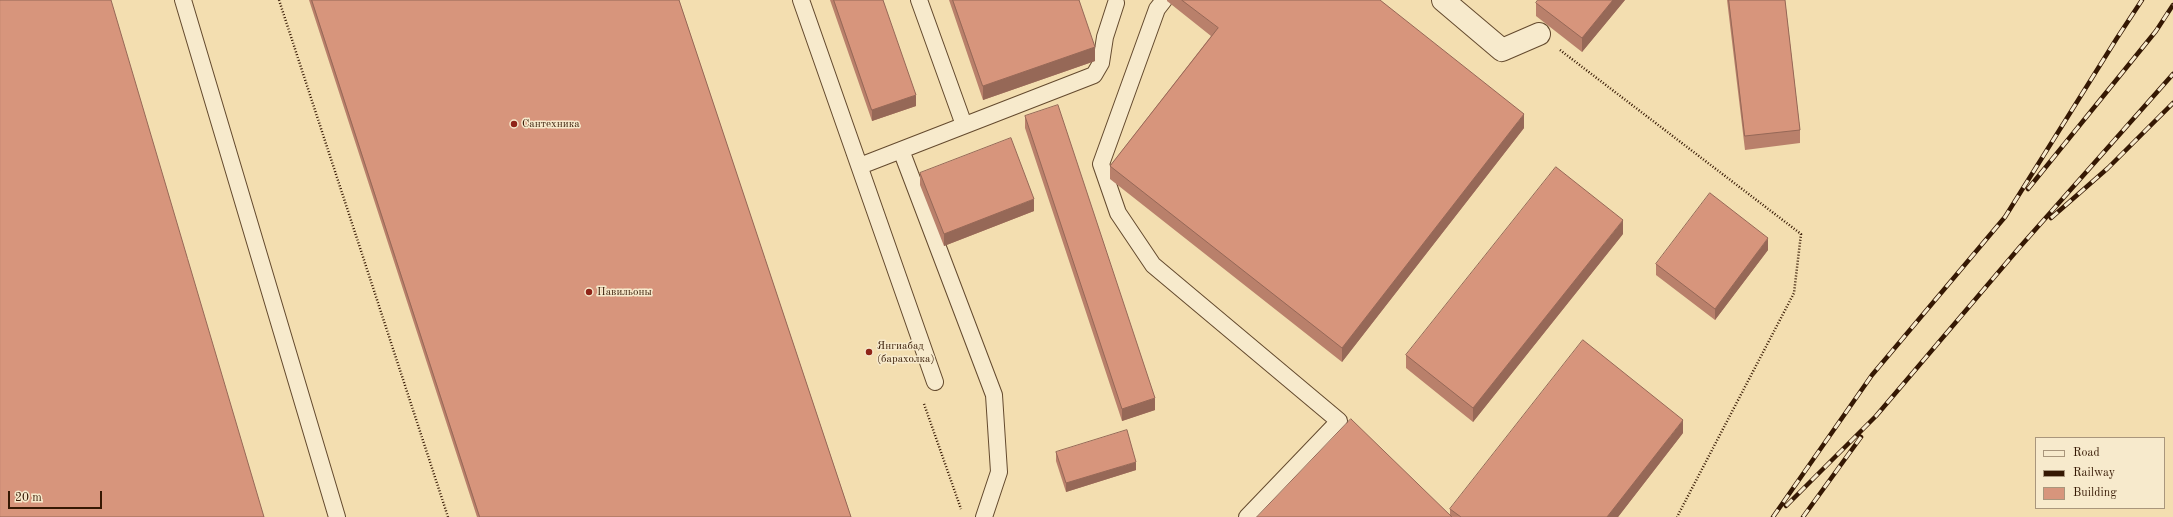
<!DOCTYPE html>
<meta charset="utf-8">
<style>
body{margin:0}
#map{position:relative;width:2173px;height:517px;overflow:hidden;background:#f3deb0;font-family:"Old Standard TT",serif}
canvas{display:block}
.legend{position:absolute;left:2035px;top:437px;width:130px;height:72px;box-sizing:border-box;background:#f7eacc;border:1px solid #a9967c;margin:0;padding:5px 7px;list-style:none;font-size:12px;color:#351803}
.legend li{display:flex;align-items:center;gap:8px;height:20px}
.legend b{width:20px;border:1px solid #a9967c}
.scale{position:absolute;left:8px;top:491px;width:94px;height:18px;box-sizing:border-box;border:2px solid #351803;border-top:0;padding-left:5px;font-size:12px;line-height:14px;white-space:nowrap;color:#351803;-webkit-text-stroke:3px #f7eacc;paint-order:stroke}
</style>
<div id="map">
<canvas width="2173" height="517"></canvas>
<ul class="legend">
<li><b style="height:5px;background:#f7eacc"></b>Road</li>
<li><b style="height:5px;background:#351803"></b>Railway</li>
<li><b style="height:11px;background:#d7957c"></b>Building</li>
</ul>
<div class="scale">20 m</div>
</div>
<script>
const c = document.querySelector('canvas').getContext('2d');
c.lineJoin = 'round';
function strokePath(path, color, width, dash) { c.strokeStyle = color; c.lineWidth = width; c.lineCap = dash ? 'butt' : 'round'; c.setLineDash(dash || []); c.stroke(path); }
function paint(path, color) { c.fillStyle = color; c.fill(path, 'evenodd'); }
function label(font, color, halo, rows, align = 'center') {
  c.font = font + ' "Old Standard TT",serif'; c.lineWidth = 3; c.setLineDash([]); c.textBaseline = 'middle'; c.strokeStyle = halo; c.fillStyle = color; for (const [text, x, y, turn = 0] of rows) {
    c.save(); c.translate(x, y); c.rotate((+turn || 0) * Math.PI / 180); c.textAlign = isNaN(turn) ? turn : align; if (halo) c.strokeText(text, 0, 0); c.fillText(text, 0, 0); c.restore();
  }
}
const path = new Path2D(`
 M 279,0 L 448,517
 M 1560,50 L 1801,234 L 1794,293 L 1677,517
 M 924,404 L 961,509`);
const lane = new Path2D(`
 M 183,0 L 337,517
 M 801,0 L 935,382
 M 919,0 L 964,125
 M 1164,0 L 1157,9 L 1101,164 L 1118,213 L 1153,265 L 1339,421 L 1247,517
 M 901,150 L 994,395 L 999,472 L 984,517
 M 860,166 L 1094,75 L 1101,63 L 1105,37 L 1116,3`);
const street = new Path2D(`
 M 1443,0 L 1502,50 L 1539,34`);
const rail = new Path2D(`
 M 2028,189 L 2156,31 L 2173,5
 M 2051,218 L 2108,168 L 2173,103
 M 1786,506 L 1876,416 L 2019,248 L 2173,74
 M 1773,517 L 1872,375 L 2005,217 L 2117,38 L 2142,0
 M 1803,517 L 1861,437`);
const wall = new Path2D(`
 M 309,0 L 679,0 L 851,517 L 477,517 Z
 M 830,0 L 883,0 L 916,106 L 872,121 Z
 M 949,0 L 1079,0 L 1095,61 L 983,100 Z
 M 1167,0 L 1380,0 L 1524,128 L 1342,362 L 1110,179 L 1110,166 L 1211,36 L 1167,1 Z
 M 1625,0 L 1582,52 L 1536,16 L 1536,3 Z
 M 1727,0 L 1785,0 L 1800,130 L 1800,143 L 1745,150 Z
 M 1025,116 L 1155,410 L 1122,421 L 1025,128 Z
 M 920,173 L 1034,211 L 944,246 L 920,185 Z
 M 1623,234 L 1473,422 L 1406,368 L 1406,355 Z
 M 1768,250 L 1715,320 L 1656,275 L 1656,264 Z
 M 1683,433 L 1618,517 L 1257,517 L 1450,515 L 1450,509 Z
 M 1056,452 L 1136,470 L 1066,492 L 1056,461 Z`);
const shadedWall = new Path2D(`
 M 1613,0 L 1625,0 L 1582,52 L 1582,38 Z
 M 1095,47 L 1095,61 L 983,100 L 983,86 Z
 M 916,95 L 916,106 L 872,121 L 872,110 Z
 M 1524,114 L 1524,128 L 1342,362 L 1342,348 Z
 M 1034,199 L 1034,211 L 944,246 L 944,234 Z
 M 1623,220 L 1623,234 L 1473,422 L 1473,408 Z
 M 1768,238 L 1768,250 L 1715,320 L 1715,309 Z
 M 1155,398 L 1155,410 L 1122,421 L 1122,409 Z
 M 1683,420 L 1683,433 L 1618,517 L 1607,517 Z
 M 1136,462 L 1136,470 L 1066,492 L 1066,483 Z`);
const building = new Path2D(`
 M 0,0 L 111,0 L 264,517 L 0,517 Z
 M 312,0 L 679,0 L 851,517 L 480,517 Z
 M 834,0 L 883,0 L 916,95 L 872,110 Z
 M 953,0 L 1079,0 L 1095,47 L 983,86 Z
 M 1182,0 L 1380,0 L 1524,114 L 1342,348 L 1110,166 L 1218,28 Z
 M 1538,0 L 1613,0 L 1582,38 L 1536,3 Z
 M 1729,0 L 1785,0 L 1800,130 L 1745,136 Z
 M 1058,105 L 1155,398 L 1122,409 L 1025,116 Z
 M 1011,138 L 1034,199 L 944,234 L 920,173 Z
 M 1556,167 L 1623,220 L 1473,408 L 1406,355 Z
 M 1710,193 L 1768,238 L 1715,309 L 1656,264 Z
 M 1583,340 L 1683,420 L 1607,517 L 1461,517 L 1450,509 Z
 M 1351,419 L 1452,517 L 1257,517 Z
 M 1127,430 L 1136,462 L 1066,483 L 1056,452 Z`);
const markers = [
 [514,124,4,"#8f2418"],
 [589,292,4,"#8f2418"],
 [869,352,4,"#8f2418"]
];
const poiNames = [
 ["Сантехника",522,124],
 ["Павильоны",597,292],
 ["Янгиабад",877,346],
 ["(барахолка)",877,359]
];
strokePath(lane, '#644a2e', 18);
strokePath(street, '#644a2e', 24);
strokePath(path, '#351803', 2.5, [1, 2]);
strokePath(lane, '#f7eacc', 16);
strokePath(street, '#f7eacc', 22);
strokePath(rail, '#351803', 4.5);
strokePath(rail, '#f7eacc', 3, [9]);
paint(wall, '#b9806b');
paint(shadedWall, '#966857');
paint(building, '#d7957c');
strokePath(building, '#966857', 1);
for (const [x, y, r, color] of markers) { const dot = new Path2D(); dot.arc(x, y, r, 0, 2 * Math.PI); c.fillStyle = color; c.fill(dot); strokePath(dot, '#f7eacc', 1.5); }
label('11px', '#351803', '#f7eacc', poiNames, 'left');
</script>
